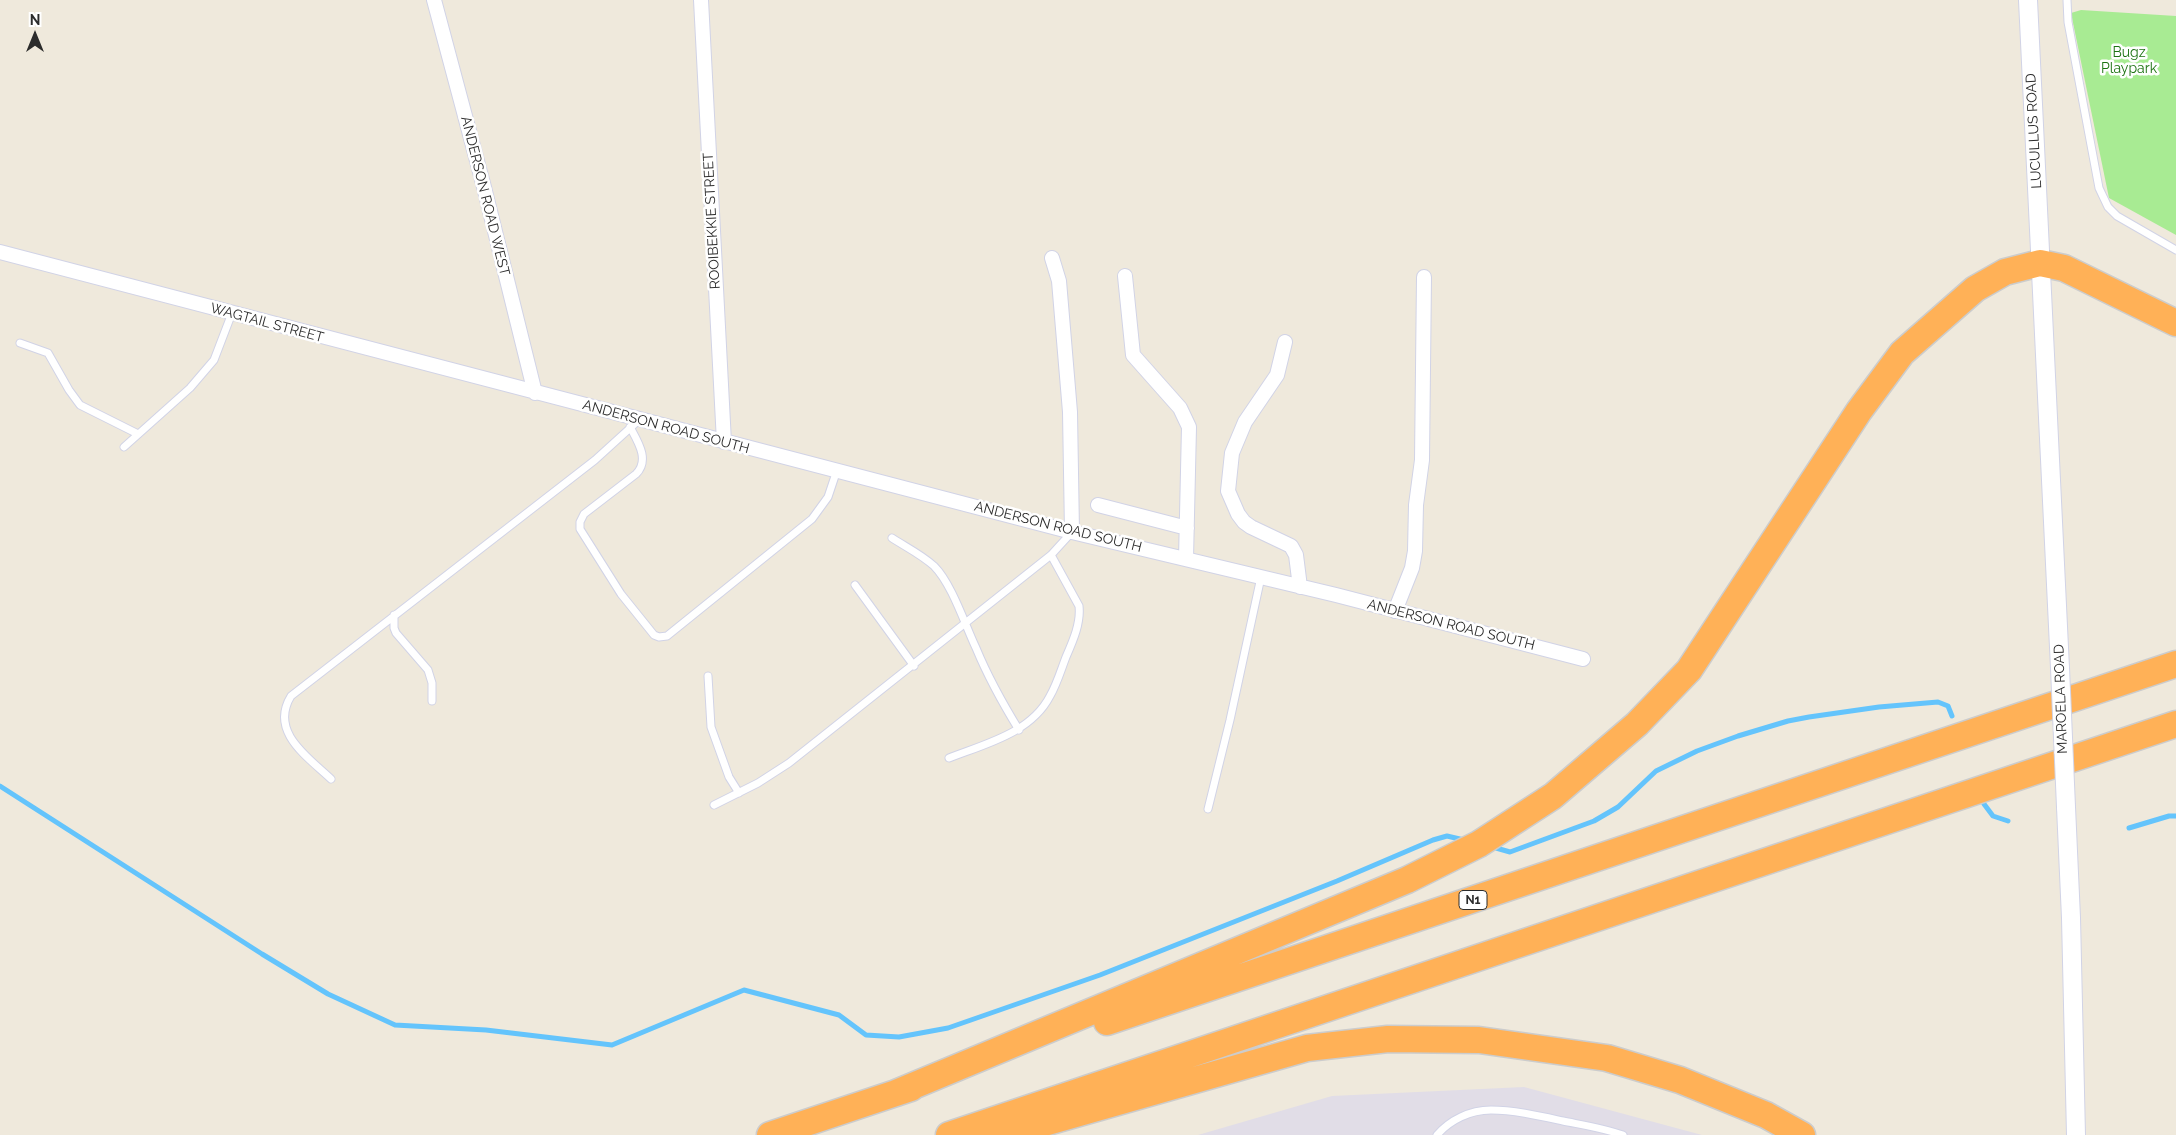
<!DOCTYPE html>
<style>
body{margin:0}
#map{position:relative;width:2176px;height:1135px;overflow:hidden;background:#efe9dc;font-family:Raleway,sans-serif}
canvas{display:block}
.north{position:absolute;left:10px;top:10px;width:50px;height:50px;-webkit-text-stroke:4px #fff;paint-order:stroke;rotate:0deg;font-size:14px;font-weight:700;line-height:20px;text-align:center;color:#2c2c2c}
.north::after{content:'';display:block;margin:auto;width:18px;height:22px;background:#2c2c2c;clip-path:polygon(50% 0,100% 100%,50% 72%,0 100%)}
</style>
<div id="map">
<canvas width="2176" height="1135"></canvas>
<div class="north">N</div>
</div>
<script>
const c = document.querySelector('canvas').getContext('2d');
c.lineJoin = 'round';
function paint(path, color) { c.fillStyle = color; c.fill(path, 'evenodd'); }
function strokePath(path, color, width, dash) { c.strokeStyle = color; c.lineWidth = width; c.lineCap = dash ? 'butt' : 'round'; c.setLineDash(dash || []); c.stroke(path); }
function label(font, color, halo, rows, align = 'center') {
  c.font = font + ' Raleway,sans-serif'; c.lineWidth = 5; c.setLineDash([]); c.textBaseline = 'middle'; c.strokeStyle = halo; c.fillStyle = color; for (const [text, x, y, turn = 0] of rows) {
    c.save(); c.translate(x, y); c.rotate((+turn || 0) * Math.PI / 180); c.textAlign = isNaN(turn) ? turn : align; if (halo) c.strokeText(text, 0, 0); c.fillText(text, 0, 0); c.restore();
  }
}
const industrial = new Path2D(`
 M 1524,1087 L 1702,1135 L 1198,1135 L 1332,1096 Z`);
const green = new Path2D(`
 M 2081,10 L 2176,16 L 2176,235 L 2109,198 L 2071,13 Z`);
const stream = new Path2D(`
 M 0,786 L 262,954 L 328,994 L 395,1025 L 486,1030 L 612,1045 L 744,990 L 839,1015 L 866,1035 L 899,1037 L 948,1028 L 1100,975 L 1337,881 L 1433,840 L 1447,836 L 1464,840
 M 1984,804 L 1993,816 L 2008,821
 M 2129,828 L 2169,816 L 2176,816
 M 1496,848 L 1510,852 L 1594,821 L 1618,807 L 1656,771 L 1697,751 L 1738,736 L 1788,721 L 1809,717 L 1879,707 L 1938,702 L 1948,706 L 1952,716`);
const service = new Path2D(`
 M 2067,0 L 2068,22 L 2099,188 L 2108,207 L 2117,216 L 2176,250
 M 20,343 L 48,353 L 69,390 L 80,405 L 138,434
 M 630,427 C 638,442 650,460 636,474 L 584,514 L 580,522 L 580,529 L 621,594 L 654,635 L 659,637 L 667,636 L 812,519 L 828,497 L 837,470
 M 124,447 L 190,388 L 214,360 L 232,313
 M 892,538 C 906,547 922,555 934,566 C 952,584 965,625 976,648 C 988,677 1003,704 1019,730
 M 855,585 L 914,666
 M 394,615 L 394,628 L 396,633 L 428,670 L 432,683 L 432,701
 M 708,676 L 711,727 L 729,777 L 739,793
 M 949,758 C 985,744 1031,733 1050,696 C 1057,684 1061,670 1066,657 C 1073,641 1081,623 1079,606 L 1051,555
 M 331,779 C 308,757 269,732 291,696 L 595,460 L 639,420
 M 714,805 L 758,783 L 789,763 L 1051,555 L 1072,532
 M 1208,809 L 1230,720 L 1261,577
 M 1437,1135 C 1450,1120 1470,1110 1491,1110 C 1514,1110 1540,1116 1563,1121 C 1583,1125 1603,1128 1623,1135`);
const minor = new Path2D(`
 M 434,0 L 484,187 L 535,393
 M 701,0 L 724,442
 M 0,252 L 1072,532 L 1336,595 L 1583,659
 M 1052,258 L 1059,281 L 1070,412 L 1072,532
 M 1125,276 L 1133,355 L 1180,408 L 1189,427 L 1186,559
 M 1285,342 L 1277,375 L 1245,422 L 1232,453 L 1228,491 L 1238,514 L 1244,522 L 1251,527 L 1291,546 L 1296,555 L 1300,587
 M 1098,505 L 1187,528
 M 1395,611 L 1412,568 L 1415,551 L 1416,505 L 1422,460 L 1424,277`);
const tertiary = new Path2D(`
 M 2028,0 L 2060,668
 M 2066,807 L 2071,918 L 2076,1135`);
const motorway = new Path2D(`
 M 1107,1022 L 2176,664
 M 896,1093 L 1407,880 L 1479,844 L 1553,796 L 1637,724 L 1689,670 L 1859,411 L 1902,353 L 1975,289 L 2005,272 L 2040,263 L 2064,268 L 2176,323
 M 770,1135 L 911,1088
 M 949,1135 L 2176,724
 M 1002,1135 L 1307,1048 L 1388,1039 L 1479,1040 L 1607,1058 L 1680,1080 L 1766,1115 L 1802,1135`);
const tertiaryBridge = new Path2D(`
 M 2060,668 L 2066,807`);
const shields = [
 [1473,900,28]
];
const shieldNames = [
 ["N1",1473,900]
];
const parkNames = [
 ["Bugz",2129,53],
 ["Playpark",2129,69]
];
const streetNames = [
 ["LUCULLUS ROAD",2034,131,-93],
 ["ANDERSON ROAD WEST",485,196,76],
 ["ROOIBEKKIE STREET",712,221,-93],
 ["WAGTAIL STREET",267,323,15],
 ["ANDERSON ROAD SOUTH",666,427,15],
 ["ANDERSON ROAD SOUTH",1058,527,14],
 ["ANDERSON ROAD SOUTH",1451,625,14],
 ["MAROELA ROAD",2061,699,-92]
];
paint(industrial, '#e1dde7');
paint(green, '#a8eb93');
strokePath(stream, '#64c4fc', 5);
strokePath(service, '#d1d3e6', 9);
strokePath(minor, '#d1d3e6', 16);
strokePath(tertiary, '#d1d3e6', 20);
strokePath(motorway, '#ccc', 29);
strokePath(service, '#fff', 7);
strokePath(minor, '#fff', 14);
strokePath(tertiary, '#fff', 18);
strokePath(motorway, '#ffb157', 26);
strokePath(tertiaryBridge, '#d1d3e6', 20, []);
strokePath(tertiaryBridge, '#fff', 18);
for (const [x, y, w] of shields) { const box = new Path2D(); box.roundRect(x - w / 2, y - 9.5, w, 19, 4); c.fillStyle = '#fff'; c.fill(box); strokePath(box, '#2c2c2c', 1); }
label('bold 12px', '#2c2c2c', null, shieldNames);
label('14px', '#1c7212', '#fff', parkNames);
label('14px', '#2c2c2c', '#fff', streetNames);
</script>
